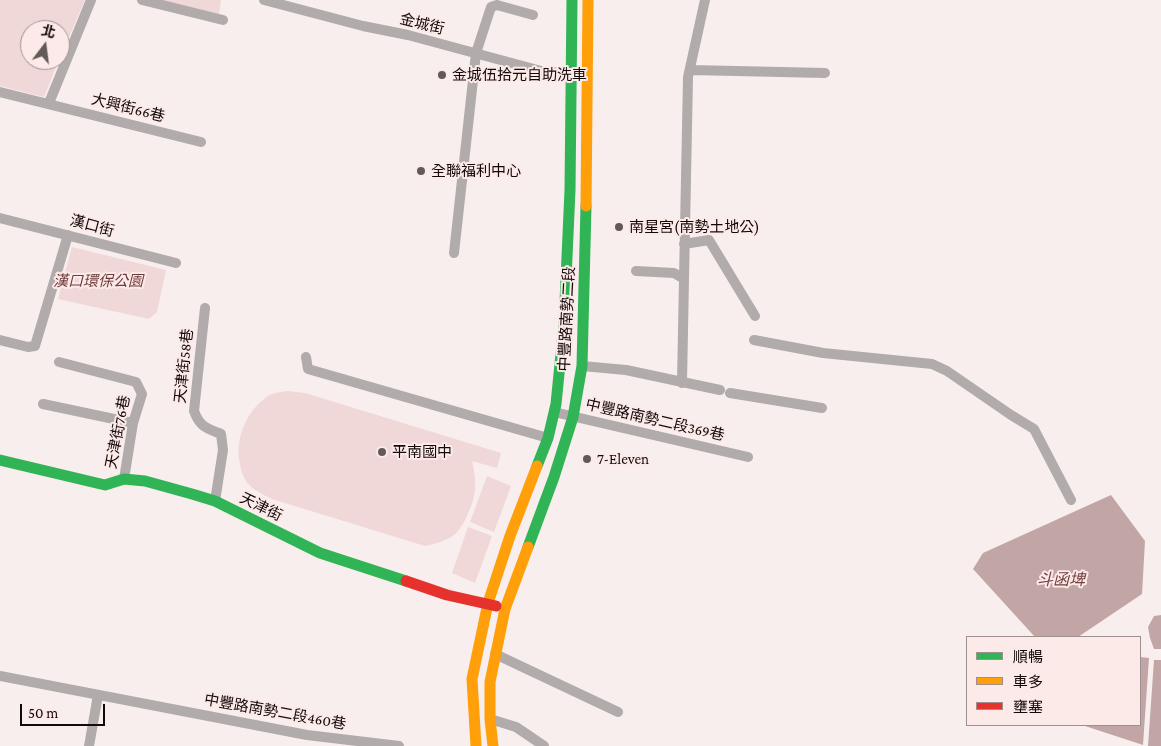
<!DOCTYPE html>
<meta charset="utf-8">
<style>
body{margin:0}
#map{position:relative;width:1161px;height:746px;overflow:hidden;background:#f8eeed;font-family:"Crimson Pro","Noto Sans TC",serif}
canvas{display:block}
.legend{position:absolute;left:966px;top:636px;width:175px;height:90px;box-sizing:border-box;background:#fceae9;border:1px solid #9e908f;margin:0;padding:6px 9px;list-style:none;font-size:15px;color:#120908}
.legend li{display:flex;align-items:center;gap:10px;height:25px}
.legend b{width:25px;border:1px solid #9e908f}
.north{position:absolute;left:20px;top:20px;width:50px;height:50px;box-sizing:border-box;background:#fceae9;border:1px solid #9e908f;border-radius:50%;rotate:15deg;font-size:14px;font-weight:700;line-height:20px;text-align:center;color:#120908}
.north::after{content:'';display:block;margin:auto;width:18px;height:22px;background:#625958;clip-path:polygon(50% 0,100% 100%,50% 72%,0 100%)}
.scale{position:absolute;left:20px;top:704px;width:85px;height:22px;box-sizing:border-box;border:2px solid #120908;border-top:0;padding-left:6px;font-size:15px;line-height:18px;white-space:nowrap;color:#120908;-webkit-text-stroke:4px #fceae9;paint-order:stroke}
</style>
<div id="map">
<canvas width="1161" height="746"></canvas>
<ul class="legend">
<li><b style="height:6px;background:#30b455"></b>順暢</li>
<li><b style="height:6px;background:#ff9f0a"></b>車多</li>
<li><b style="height:6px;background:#e5322d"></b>壅塞</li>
</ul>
<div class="north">北</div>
<div class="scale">50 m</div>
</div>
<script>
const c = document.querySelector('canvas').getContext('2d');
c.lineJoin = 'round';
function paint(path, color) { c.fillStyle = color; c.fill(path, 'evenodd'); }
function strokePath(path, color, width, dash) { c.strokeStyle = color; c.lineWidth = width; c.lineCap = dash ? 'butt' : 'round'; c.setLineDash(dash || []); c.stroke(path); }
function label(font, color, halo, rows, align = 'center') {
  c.font = font + ' "Crimson Pro","Noto Sans TC",serif'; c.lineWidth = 4; c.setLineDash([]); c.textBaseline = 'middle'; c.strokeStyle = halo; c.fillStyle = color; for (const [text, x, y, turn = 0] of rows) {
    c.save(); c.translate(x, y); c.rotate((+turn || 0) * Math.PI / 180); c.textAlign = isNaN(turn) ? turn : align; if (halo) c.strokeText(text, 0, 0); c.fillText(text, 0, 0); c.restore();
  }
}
const green = new Path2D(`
 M 0,0 L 85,0 L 60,58 L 60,30 L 30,30 L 30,60 L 59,60 L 44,97 L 0,86 Z
 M 161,0 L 221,0 L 219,14 Z
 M 72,247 L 166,270 L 157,312 L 149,319 L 58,299 Z
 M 287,391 L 305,393 L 501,453 L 497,468 L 472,461 C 478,486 476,499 464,522 C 460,528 458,533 451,537 C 443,542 434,544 425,546 L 272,499 C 264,495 255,491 249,485 C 244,480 241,471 240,464 C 234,439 247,410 268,396 C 273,393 281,392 287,391 Z
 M 487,476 L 511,486 L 494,532 L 470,522 Z
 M 468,527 L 492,536 L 475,583 L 452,573 Z`);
const water = new Path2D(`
 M 1111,495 L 1145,541 L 1142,594 L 1078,637 L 1035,637 L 973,569 L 983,553 Z
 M 1161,615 L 1161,649 L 1154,649 L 1150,638 L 1148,627 L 1154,616 Z
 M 1140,657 L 1149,658 L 1143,745 L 1085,726 L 1085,725 L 1140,725 Z
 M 1154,660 L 1161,660 L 1161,746 L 1148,746 Z`);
const street = new Path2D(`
 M 142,0 L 223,20
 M 264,0 L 363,26 L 408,35 L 545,72 L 572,73
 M 691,70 L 825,73
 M 0,92 L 201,142
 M 49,103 L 91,0
 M 0,218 L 176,263
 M 684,244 L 709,240 L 755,316
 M 454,253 L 476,53 L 491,7 L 497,5 L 533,15
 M 636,271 L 674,273 L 684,279 L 682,383
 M 684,279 L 688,77 L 705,0
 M 205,308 L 194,411 C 200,427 206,428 221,434 L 223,450 L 215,501
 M 0,340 L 28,347 L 35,346 L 68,235
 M 754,340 L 823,353 L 932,364 L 947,371 L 1011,415 L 1034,429 L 1071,500
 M 306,357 L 308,369 L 548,438
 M 59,362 L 136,382 L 142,394 L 133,423 L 124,479
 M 582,366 L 626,370 L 720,390
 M 730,393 L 822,408
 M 43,404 L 133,423
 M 554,412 L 748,457
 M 495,654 L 618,712
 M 0,676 L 307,735 L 399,746
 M 490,719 L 516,727 L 544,746
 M 89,746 L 98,695`);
const fast = new Path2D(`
 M 0,460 L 105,485 L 124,479 L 145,481 L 192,494 L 215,501 L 320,553 L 406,581
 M 537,466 L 548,438 L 556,404 L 564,324 L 570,190 L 572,0
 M 528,547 L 554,477 L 573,417 L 582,366 L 586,206`);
const slow = new Path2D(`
 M 586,206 L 588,0
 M 476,746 L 472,679 L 488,603 L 510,536 L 537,466
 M 493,746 L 490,719 L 490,682 L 505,609 L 528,547`);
const jam = new Path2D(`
 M 406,581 L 447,595 L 496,606`);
const markers = [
 [442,75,5,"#625958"],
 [421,171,5,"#625958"],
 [619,227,5,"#625958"],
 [382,452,5,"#625958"],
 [587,459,5,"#625958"]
];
const streetNames = [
 ["金城街",422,24,14],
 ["大興街66巷",128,108,14],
 ["漢口街",92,226,15],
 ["中豐路南勢二段",567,319,-87],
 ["天津街58巷",184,366,-84],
 ["中豐路南勢二段369巷",655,420,13],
 ["天津街76巷",118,432,-79],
 ["天津街",261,507,26],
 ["中豐路南勢二段460巷",275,712,10]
];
const poiNames = [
 ["金城伍拾元自助洗車",452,75],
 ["全聯福利中心",431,171],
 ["南星宮(南勢土地公)",629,227],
 ["平南國中",392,452],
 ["7-Eleven",597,459]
];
const parkNames = [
 ["漢口環保公園",98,281]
];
const waterNames = [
 ["斗函埤",1061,580]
];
paint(green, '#efd8d7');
paint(water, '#c1a6a5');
strokePath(street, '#b1abab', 10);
strokePath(fast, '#30b455', 11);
strokePath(slow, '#ff9f0a', 11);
strokePath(jam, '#e5322d', 11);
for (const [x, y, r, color] of markers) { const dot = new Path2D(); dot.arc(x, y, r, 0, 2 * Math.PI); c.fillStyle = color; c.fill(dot); strokePath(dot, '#fceae9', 2); }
label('15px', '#120908', '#fceae9', streetNames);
label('15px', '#120908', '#fceae9', poiNames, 'left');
label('italic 15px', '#6f3c3c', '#fceae9', parkNames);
label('italic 16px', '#734040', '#fceae9', waterNames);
</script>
